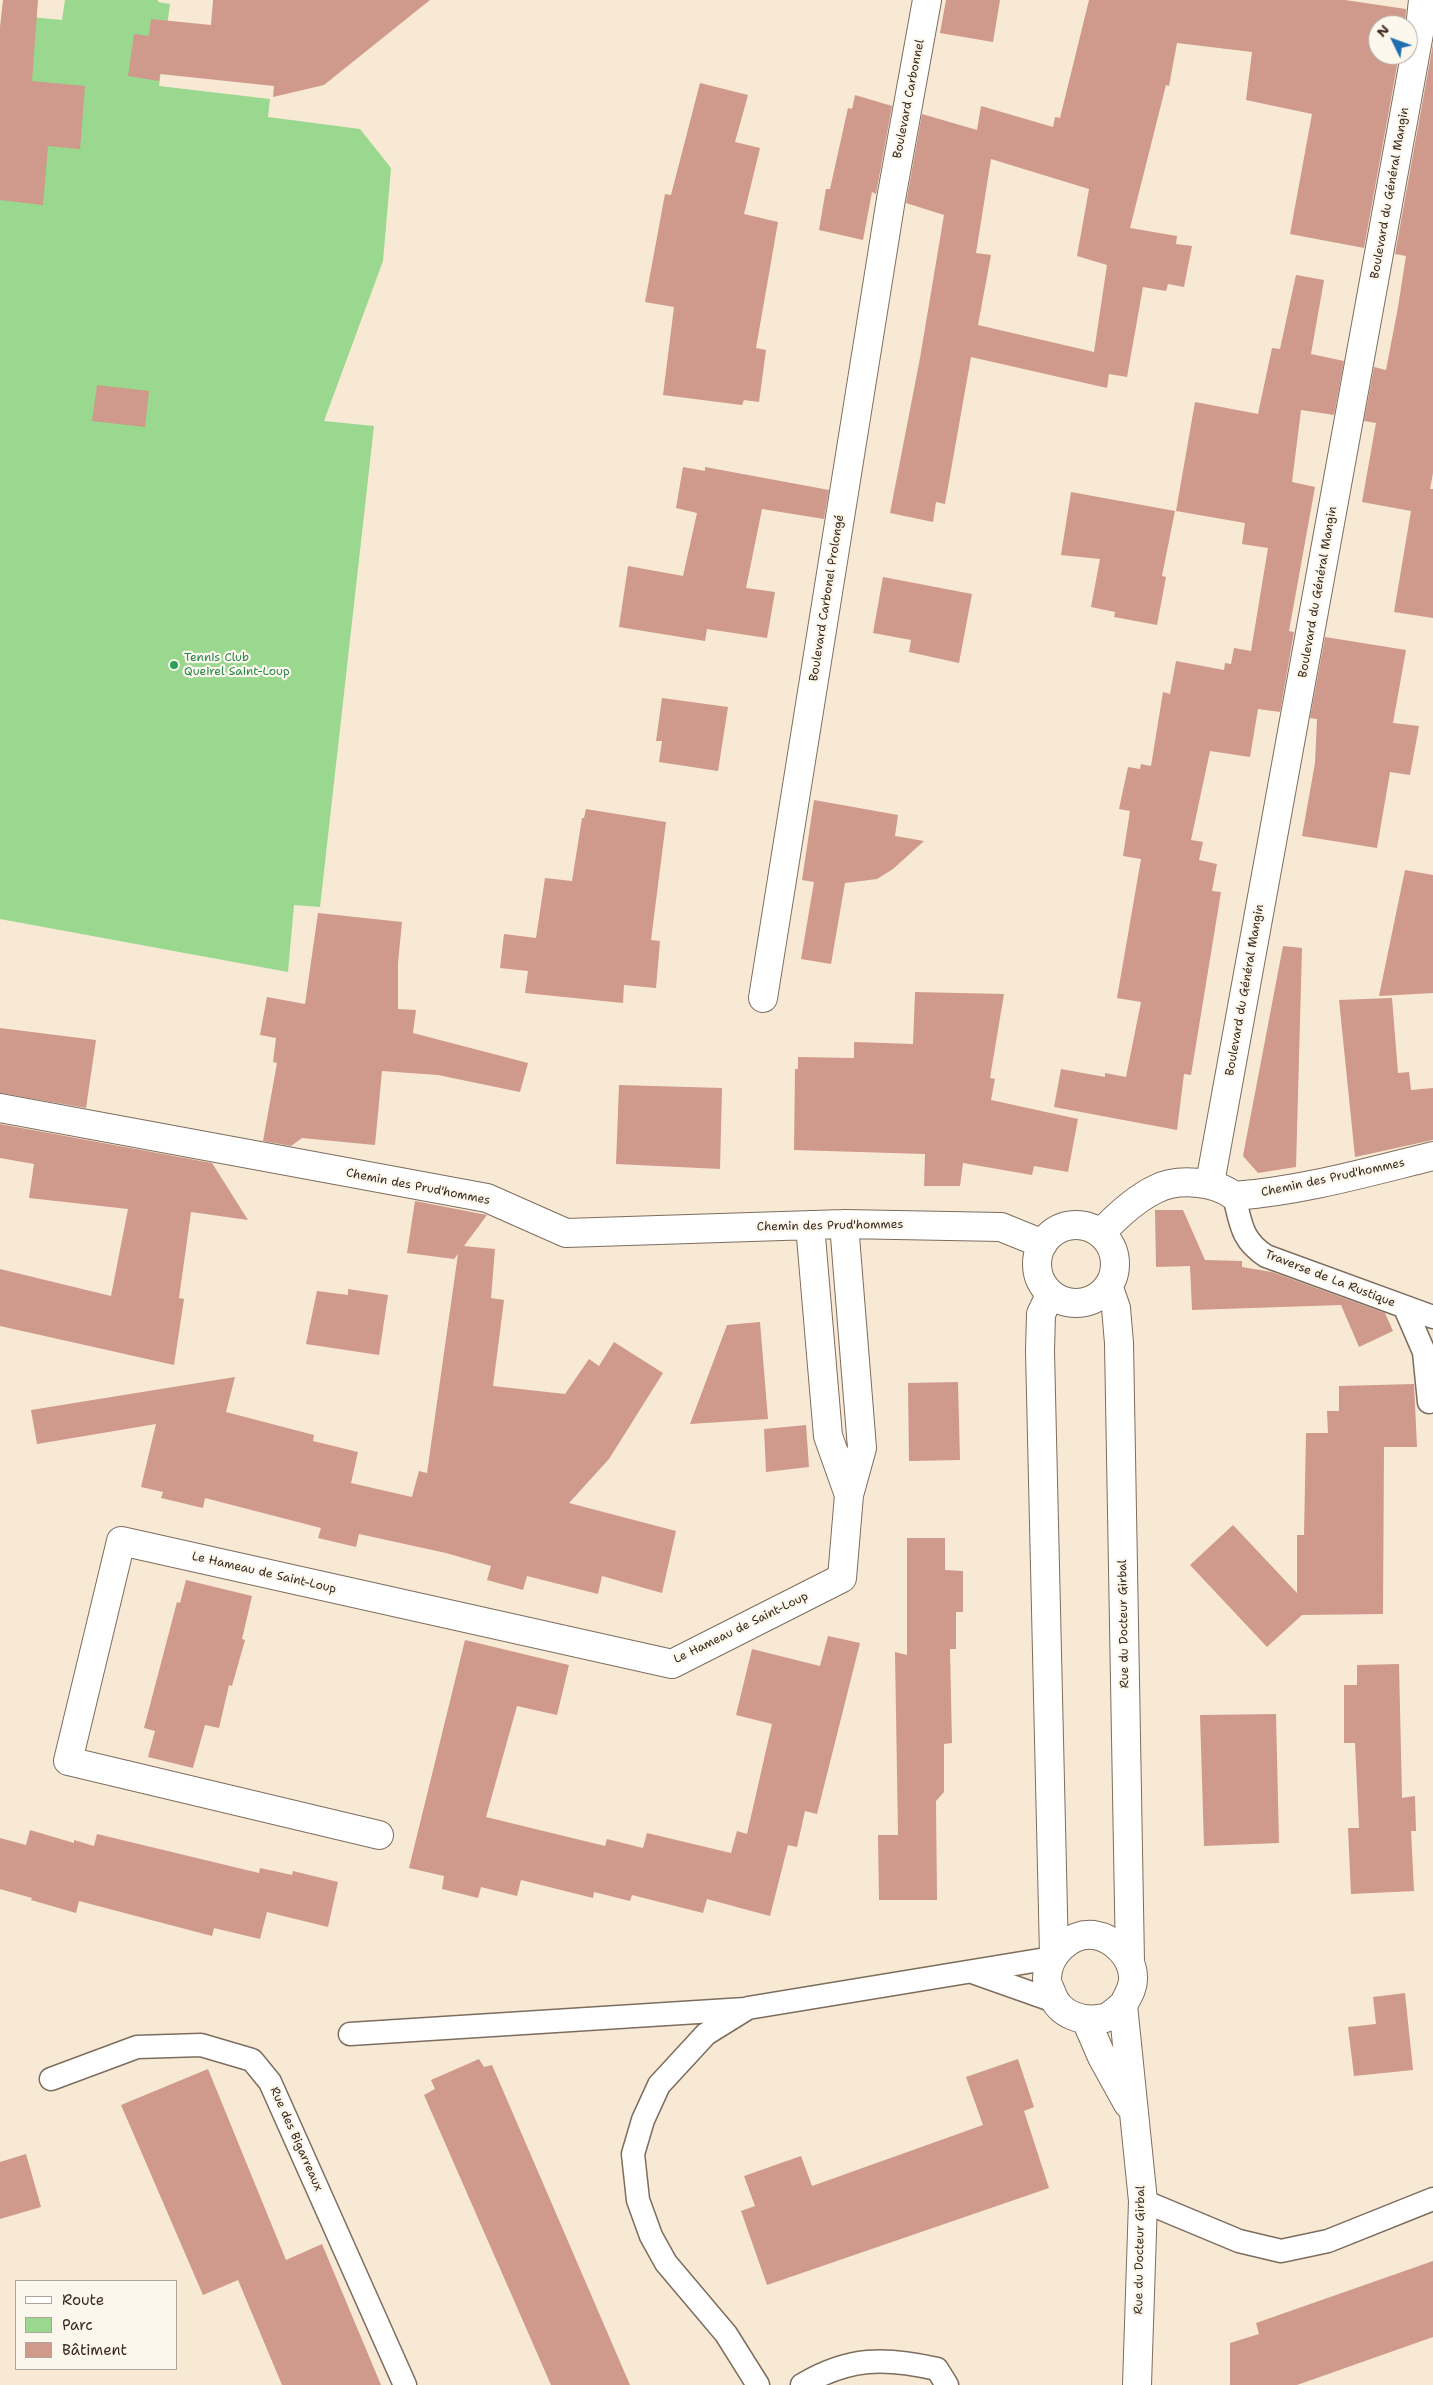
<!DOCTYPE html>
<meta charset="utf-8">
<style>
body{margin:0}
#map{position:relative;width:1433px;height:2385px;overflow:hidden;background:#f8e9d5;font-family:"Shantell Sans",sans-serif}
canvas{display:block}
.legend{position:absolute;left:15px;top:2280px;width:162px;height:90px;box-sizing:border-box;background:#fbf7ec;border:1px solid #aea59a;margin:0;padding:6px 9px;list-style:none;font-size:15px;color:#3b2a1e}
.legend li{display:flex;align-items:center;gap:10px;height:25px}
.legend b{width:25px;border:1px solid #aea59a}
.north{position:absolute;left:1368px;top:15px;width:50px;height:50px;box-sizing:border-box;background:#fbf7ec;border:1px solid #aea59a;border-radius:50%;rotate:312deg;font-size:14px;font-weight:700;line-height:20px;text-align:center;color:#3b2a1e}
.north::after{content:'';display:block;margin:auto;width:18px;height:22px;background:#1f6fb2;clip-path:polygon(50% 0,100% 100%,50% 72%,0 100%)}
</style>
<div id="map">
<canvas width="1433" height="2385"></canvas>
<ul class="legend">
<li><b style="height:6px;background:#fff"></b>Route</li>
<li><b style="height:14px;background:#99d88e"></b>Parc</li>
<li><b style="height:14px;background:#cf998b"></b>Bâtiment</li>
</ul>
<div class="north">N</div>
</div>
<script>
const c = document.querySelector('canvas').getContext('2d');
c.lineJoin = 'round';
function paint(path, color) { c.fillStyle = color; c.fill(path, 'evenodd'); }
function strokePath(path, color, width, dash) { c.strokeStyle = color; c.lineWidth = width; c.lineCap = dash ? 'butt' : 'round'; c.setLineDash(dash || []); c.stroke(path); }
function label(font, color, halo, rows, align = 'center') {
  c.font = font + ' "Shantell Sans",sans-serif'; c.lineWidth = 4.5; c.setLineDash([]); c.textBaseline = 'middle'; c.strokeStyle = halo; c.fillStyle = color; for (const [text, x, y, turn = 0] of rows) {
    c.save(); c.translate(x, y); c.rotate((+turn || 0) * Math.PI / 180); c.textAlign = isNaN(turn) ? turn : align; if (halo) c.strokeText(text, 0, 0); c.fillText(text, 0, 0); c.restore();
  }
}
const green = new Path2D(`
 M 65,0 L 158,0 L 158,2 L 170,4 L 159,86 L 270,99 L 268,117 L 360,129 L 391,168 L 383,261 L 324,421 L 374,426 L 320,907 L 294,905 L 288,972 L 0,919 L 0,69 L 20,16 L 62,20 Z`);
const building = new Path2D(`
 M 3,0 L 38,0 L 32,81 L 85,86 L 80,149 L 48,146 L 43,205 L 0,200 L 0,27 Z
 M 213,0 L 430,0 L 324,85 L 273,97 L 274,86 L 160,74 L 159,81 L 128,76 L 134,34 L 149,36 L 151,19 L 211,25 Z
 M 946,0 L 1000,0 L 993,42 L 940,33 Z
 M 1089,0 L 1345,0 L 1406,9 L 1405,25 L 1378,25 L 1378,55 L 1399,55 L 1364,248 L 1290,234 L 1312,114 L 1246,100 L 1252,52 L 1177,43 L 1169,86 L 1166,85 L 1130,228 L 1177,236 L 1176,244 L 1192,246 L 1184,287 L 1168,284 L 1166,291 L 1143,287 L 1127,377 L 1109,374 L 1107,388 L 971,357 L 945,504 L 936,502 L 933,522 L 890,513 L 920,358 L 944,215 L 906,203 L 922,114 L 977,130 L 981,106 L 1053,127 L 1055,117 L 1060,118 ZM 991,159 L 1089,189 L 1077,256 L 1107,265 L 1094,352 L 978,325 L 991,255 L 976,253 Z
 M 1433,44 L 1433,473 L 1430,489 L 1433,489 L 1433,618 L 1394,612 L 1411,511 L 1362,502 L 1376,423 L 1364,421 L 1374,367 L 1386,370 L 1398,307 L 1406,256 L 1395,254 Z
 M 700,83 L 748,95 L 735,142 L 760,148 L 744,214 L 778,222 L 756,348 L 766,350 L 759,402 L 744,400 L 742,405 L 663,395 L 674,307 L 645,302 L 665,194 L 671,195 Z
 M 855,95 L 892,106 L 876,194 L 872,192 L 863,240 L 819,230 L 826,189 L 830,189 L 848,108 L 852,109 Z
 M 1296,275 L 1324,280 L 1311,354 L 1344,361 L 1334,415 L 1301,410 L 1292,482 L 1315,487 L 1289,631 L 1294,632 L 1280,712 L 1258,709 L 1250,757 L 1210,751 L 1191,840 L 1203,842 L 1199,860 L 1217,864 L 1212,891 L 1221,892 L 1191,1075 L 1184,1074 L 1177,1130 L 1054,1107 L 1061,1069 L 1105,1077 L 1105,1073 L 1126,1077 L 1141,1002 L 1117,998 L 1141,859 L 1123,856 L 1130,811 L 1119,809 L 1128,767 L 1140,769 L 1141,764 L 1151,766 L 1163,692 L 1170,694 L 1176,661 L 1224,670 L 1225,663 L 1231,664 L 1234,648 L 1251,651 L 1268,548 L 1242,544 L 1245,523 L 1176,511 L 1195,402 L 1258,414 L 1272,348 L 1280,349 Z
 M 97,385 L 149,391 L 145,427 L 92,421 Z
 M 683,467 L 705,471 L 705,467 L 829,490 L 824,519 L 762,509 L 746,588 L 775,592 L 767,638 L 707,629 L 705,641 L 619,627 L 628,566 L 683,576 L 697,513 L 676,508 Z
 M 1071,492 L 1175,511 L 1162,576 L 1166,577 L 1157,625 L 1114,617 L 1115,612 L 1091,607 L 1100,559 L 1061,555 Z
 M 883,577 L 972,594 L 959,663 L 909,652 L 911,640 L 873,633 Z
 M 1325,637 L 1406,650 L 1393,723 L 1419,726 L 1410,775 L 1390,772 L 1377,848 L 1302,836 L 1315,763 L 1317,719 L 1310,718 Z
 M 662,698 L 728,707 L 718,771 L 659,762 L 662,741 L 656,741 Z
 M 814,800 L 898,815 L 895,836 L 924,841 L 893,869 L 877,879 L 845,883 L 831,964 L 801,959 L 814,882 L 802,880 Z
 M 586,809 L 666,822 L 651,940 L 660,941 L 656,988 L 624,985 L 623,1003 L 525,993 L 528,971 L 500,968 L 504,934 L 536,938 L 545,878 L 572,881 L 582,818 L 584,818 Z
 M 1405,870 L 1433,875 L 1433,993 L 1379,996 Z
 M 318,913 L 402,922 L 398,963 L 398,1009 L 416,1010 L 413,1033 L 528,1063 L 520,1092 L 438,1075 L 382,1071 L 375,1145 L 302,1138 L 291,1146 L 263,1141 L 277,1063 L 273,1062 L 276,1038 L 260,1035 L 267,997 L 305,1004 Z
 M 1283,946 L 1302,948 L 1296,1167 L 1258,1173 L 1243,1156 Z
 M 915,992 L 1004,994 L 990,1078 L 995,1079 L 991,1100 L 1078,1119 L 1068,1172 L 1034,1166 L 1032,1175 L 963,1163 L 960,1186 L 924,1186 L 925,1154 L 794,1150 L 795,1069 L 798,1069 L 798,1057 L 854,1058 L 854,1042 L 913,1044 Z
 M 1392,998 L 1398,1073 L 1409,1072 L 1411,1090 L 1433,1088 L 1433,1140 L 1355,1157 L 1339,1000 Z
 M 0,1028 L 96,1040 L 86,1108 L 0,1093 Z
 M 619,1085 L 722,1088 L 720,1169 L 616,1164 Z
 M 0,1124 L 212,1163 L 248,1220 L 191,1212 L 179,1298 L 184,1299 L 174,1365 L 0,1326 L 0,1269 L 111,1296 L 128,1209 L 29,1198 L 34,1164 L 0,1158 Z
 M 415,1201 L 487,1215 L 464,1246 L 495,1249 L 491,1298 L 504,1300 L 493,1386 L 565,1394 L 589,1359 L 599,1366 L 614,1342 L 663,1373 L 609,1459 L 569,1503 L 676,1531 L 662,1593 L 602,1576 L 598,1594 L 527,1576 L 523,1590 L 487,1580 L 491,1566 L 446,1553 L 359,1534 L 356,1547 L 318,1538 L 321,1528 L 205,1498 L 203,1508 L 161,1498 L 163,1492 L 141,1487 L 156,1424 L 37,1444 L 31,1410 L 235,1377 L 226,1412 L 314,1435 L 313,1441 L 358,1452 L 351,1483 L 412,1497 L 419,1471 L 427,1473 L 458,1254 L 454,1259 L 407,1253 Z
 M 1155,1210 L 1183,1210 L 1205,1260 L 1242,1261 L 1242,1267 L 1272,1272 L 1385,1313 L 1393,1331 L 1359,1347 L 1341,1305 L 1192,1310 L 1190,1266 L 1156,1267 Z
 M 348,1289 L 388,1295 L 379,1355 L 306,1344 L 317,1291 L 348,1295 Z
 M 760,1322 L 768,1419 L 690,1424 L 727,1325 Z
 M 958,1382 L 960,1460 L 909,1461 L 908,1383 Z
 M 1414,1384 L 1417,1447 L 1384,1447 L 1383,1614 L 1302,1615 L 1267,1647 L 1190,1565 L 1233,1525 L 1297,1593 L 1297,1535 L 1304,1535 L 1306,1433 L 1328,1433 L 1327,1411 L 1339,1411 L 1339,1386 Z
 M 806,1425 L 809,1467 L 766,1472 L 764,1429 Z
 M 907,1538 L 945,1538 L 945,1570 L 963,1571 L 963,1612 L 956,1612 L 956,1649 L 950,1649 L 952,1743 L 944,1744 L 944,1792 L 936,1801 L 937,1900 L 879,1900 L 878,1835 L 898,1835 L 895,1652 L 907,1655 Z
 M 186,1580 L 252,1596 L 242,1639 L 245,1640 L 232,1686 L 229,1685 L 219,1728 L 205,1725 L 193,1768 L 148,1757 L 155,1731 L 144,1728 L 177,1602 L 180,1603 Z
 M 828,1636 L 860,1643 L 817,1814 L 805,1811 L 797,1847 L 788,1845 L 770,1916 L 707,1899 L 703,1913 L 632,1895 L 630,1901 L 594,1892 L 593,1898 L 521,1880 L 517,1896 L 481,1887 L 478,1898 L 442,1889 L 444,1876 L 409,1868 L 465,1640 L 569,1665 L 557,1715 L 517,1706 L 486,1817 L 605,1846 L 607,1839 L 643,1848 L 647,1833 L 731,1853 L 737,1831 L 747,1834 L 772,1724 L 736,1715 L 752,1649 L 820,1666 Z
 M 1399,1664 L 1402,1798 L 1415,1796 L 1416,1831 L 1411,1831 L 1414,1891 L 1351,1894 L 1348,1828 L 1359,1828 L 1355,1743 L 1344,1743 L 1344,1685 L 1357,1685 L 1357,1665 Z
 M 1276,1714 L 1279,1843 L 1204,1846 L 1200,1715 Z
 M 30,1830 L 74,1843 L 74,1840 L 94,1846 L 97,1834 L 259,1873 L 260,1868 L 292,1875 L 293,1871 L 338,1882 L 328,1927 L 267,1912 L 260,1939 L 214,1928 L 212,1936 L 79,1901 L 76,1913 L 31,1900 L 32,1898 L 0,1889 L 0,1838 L 26,1845 Z
 M 1405,1993 L 1413,2070 L 1354,2076 L 1348,2027 L 1376,2024 L 1373,1997 Z
 M 479,2059 L 484,2067 L 492,2065 L 630,2385 L 551,2385 L 424,2095 L 435,2089 L 431,2080 Z
 M 1018,2059 L 1034,2107 L 1024,2111 L 1049,2188 L 767,2285 L 741,2211 L 755,2206 L 744,2176 L 801,2156 L 812,2186 L 983,2125 L 966,2077 Z
 M 208,2069 L 286,2260 L 322,2244 L 381,2385 L 282,2385 L 238,2280 L 203,2295 L 121,2105 Z
 M 26,2154 L 41,2207 L 0,2219 L 0,2162 Z
 M 1433,2261 L 1433,2337 L 1297,2385 L 1230,2385 L 1230,2343 L 1259,2334 L 1256,2323 Z`);
const lane = new Path2D(`
 M 1234,1196 C 1241,1223 1241,1240 1266,1256 L 1433,1317
 M 1405,1308 L 1424,1352 L 1429,1402
 M 972,1972 L 1054,2001
 M 350,2034 L 745,2009
 M 51,2079 L 137,2047 L 201,2045 L 252,2060 L 270,2082 L 405,2385
 M 1143,2201 L 1239,2241 L 1281,2251 L 1328,2241 L 1433,2199
 M 758,2385 L 726,2334 L 666,2263 L 651,2236 L 638,2200 L 633,2154 L 643,2120 L 659,2085 L 706,2034 L 748,2008 L 1052,1958
 M 802,2385 C 849,2357 885,2357 937,2369 L 947,2385`);
const street = new Path2D(`
 M 763,998 L 891,199 L 927,0
 M 0,1108 L 487,1198 L 566,1233 L 844,1224 L 1001,1227 L 1043,1244
 M 1210,1183 L 1420,28 L 1423,0
 M1037 1264a39 39 0 1 1 78 0a39 39 0 1 1-78 0Z
 M 810,1225 L 828,1436 L 849,1495
 M 1101,1233 C 1117,1216 1135,1199 1156,1189 C 1178,1178 1215,1181 1234,1196 C 1302,1191 1368,1172 1433,1156
 M 1109,1288 L 1116,1308 L 1119,1343 L 1130,1962
 M 1050,1295 L 1041,1314 L 1040,1351 L 1054,1955
 M 379,1835 L 68,1761 L 121,1541 L 672,1664 L 842,1578 L 849,1495 L 862,1448 L 844,1224
 M 1123,2005 C 1118,2009 1111,2016 1105,2018 C 1083,2023 1059,2015 1052,1994 C 1050,1989 1047,1984 1047,1979 C 1047,1955 1070,1932 1094,1935 C 1114,1938 1132,1957 1133,1976 C 1134,1987 1128,1996 1123,2005 L 1143,2201 L 1137,2385
 M 1086,2020 L 1102,2057 L 1128,2104`);
const markers = [
 [174,665,5,"#2e9e5b"]
];
const streetNames = [
 ["Boulevard Carbonnel",909,99,-79],
 ["Boulevard du Général Mangin",1390,193,-80],
 ["Boulevard du Général Mangin",1318,592,-80],
 ["Boulevard Carbonel Prolongé",827,598,-81],
 ["Boulevard du Général Mangin",1245,990,-80],
 ["Chemin des Prud'hommes",1333,1178,-12],
 ["Chemin des Prud'hommes",418,1187,11],
 ["Chemin des Prud'hommes",830,1226,-1],
 ["Traverse de La Rustique",1330,1279,21],
 ["Le Hameau de Saint-Loup",264,1573,13],
 ["Rue du Docteur Girbal",1124,1624,-91],
 ["Le Hameau de Saint-Loup",741,1628,-26],
 ["Rue des Bigarreaux",296,2139,66],
 ["Rue du Docteur Girbal",1140,2250,-89]
];
const leisureNames = [
 ["Tennis Club",184,658],
 ["Queirel Saint-Loup",184,672]
];
paint(green, '#99d88e');
paint(building, '#cf998b');
strokePath(lane, '#7d6d5e', 25);
strokePath(street, '#7d6d5e', 30);
strokePath(lane, '#fff', 22);
strokePath(street, '#fff', 28);
for (const [x, y, r, color] of markers) { const dot = new Path2D(); dot.arc(x, y, r, 0, 2 * Math.PI); c.fillStyle = color; c.fill(dot); strokePath(dot, '#fbf7ec', 2); }
label('12px', '#3b2a1e', '#fbf7ec', streetNames);
label('12px', '#27864d', '#fbf7ec', leisureNames, 'left');
</script>
